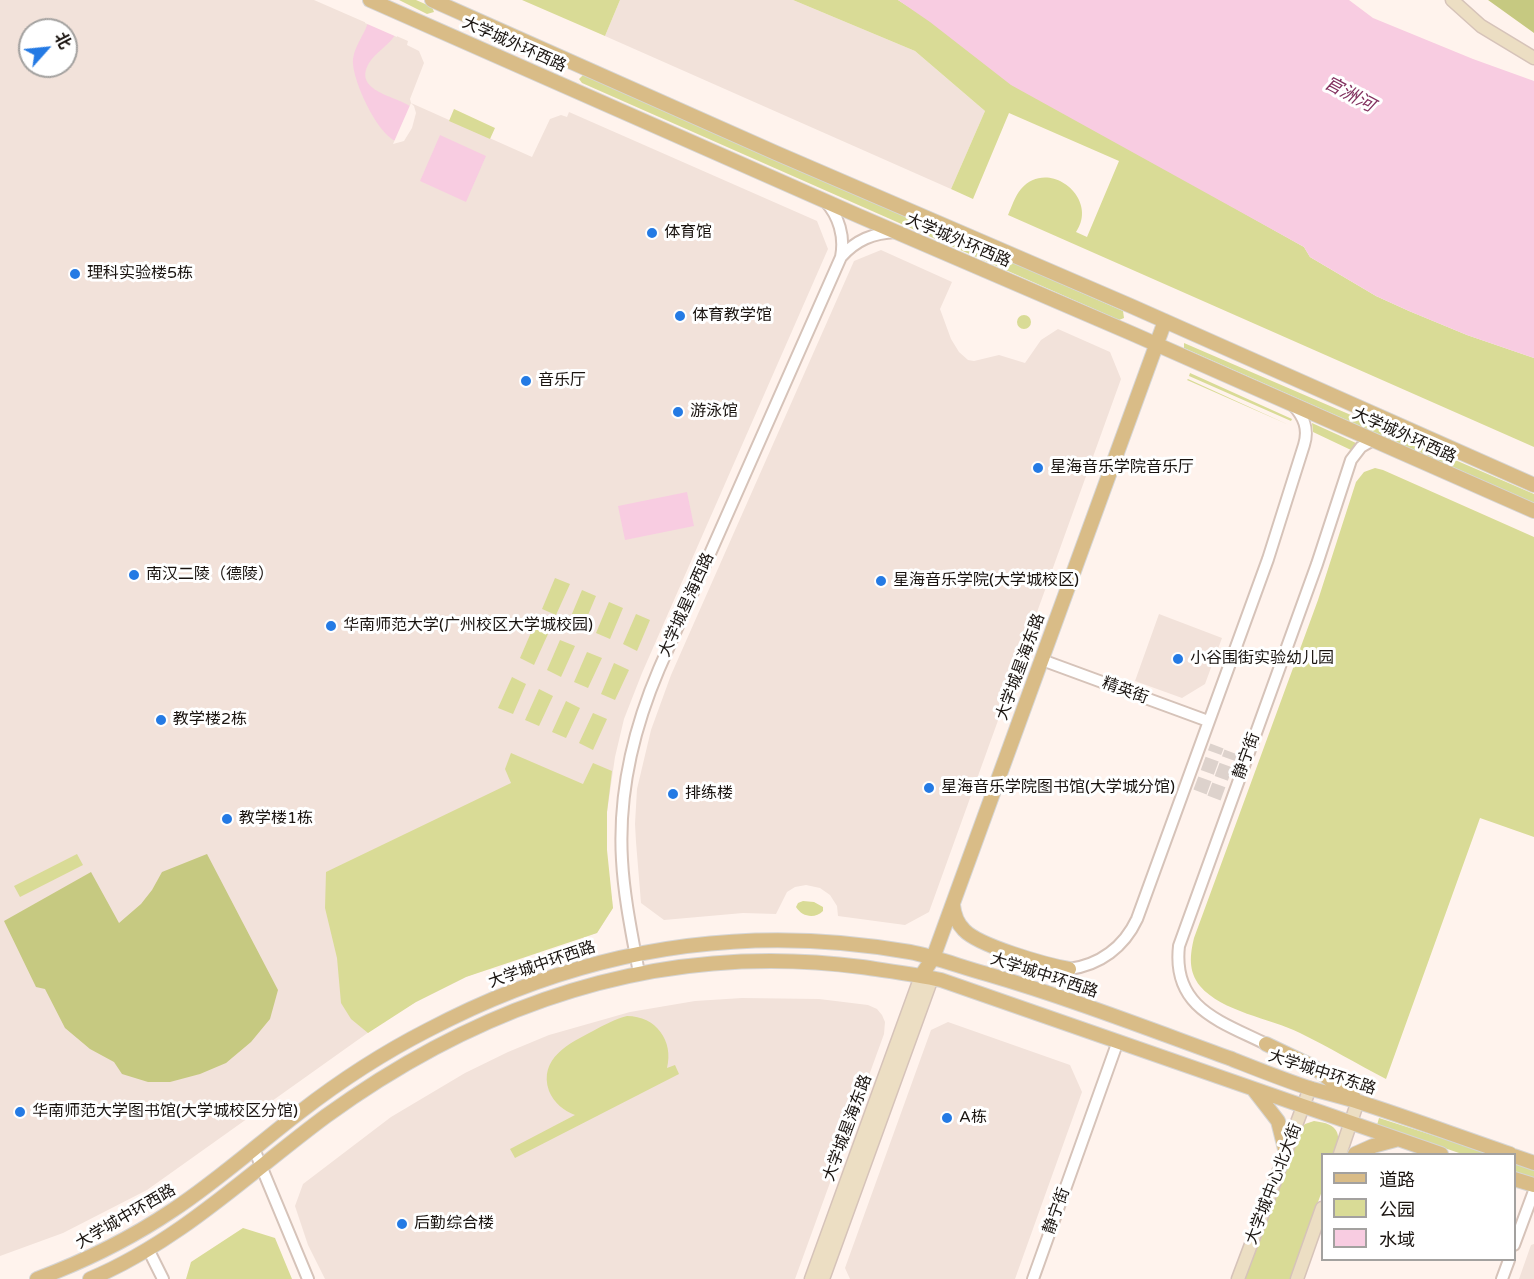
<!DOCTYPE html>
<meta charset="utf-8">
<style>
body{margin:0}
#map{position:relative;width:1534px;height:1279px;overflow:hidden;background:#fff3ed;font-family:"Varela Round","Noto Sans SC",sans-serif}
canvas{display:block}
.legend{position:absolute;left:1321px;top:1153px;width:195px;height:108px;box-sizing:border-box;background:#fff;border:2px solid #a3a19f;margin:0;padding:8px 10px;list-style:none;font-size:18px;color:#1a1410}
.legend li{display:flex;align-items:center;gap:12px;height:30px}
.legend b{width:30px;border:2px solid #a3a19f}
.north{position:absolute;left:18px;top:18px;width:60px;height:60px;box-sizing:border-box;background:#fff;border:2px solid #a3a19f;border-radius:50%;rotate:63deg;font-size:16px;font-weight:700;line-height:24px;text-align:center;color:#1a1410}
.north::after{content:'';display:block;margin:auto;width:21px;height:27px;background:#247ae4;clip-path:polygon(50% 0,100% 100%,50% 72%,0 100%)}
</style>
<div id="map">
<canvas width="1534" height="1279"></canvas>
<ul class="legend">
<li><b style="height:8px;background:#d9bc87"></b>道路</li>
<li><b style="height:16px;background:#d9db96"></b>公园</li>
<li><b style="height:16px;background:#f8cce1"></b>水域</li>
</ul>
<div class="north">北</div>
</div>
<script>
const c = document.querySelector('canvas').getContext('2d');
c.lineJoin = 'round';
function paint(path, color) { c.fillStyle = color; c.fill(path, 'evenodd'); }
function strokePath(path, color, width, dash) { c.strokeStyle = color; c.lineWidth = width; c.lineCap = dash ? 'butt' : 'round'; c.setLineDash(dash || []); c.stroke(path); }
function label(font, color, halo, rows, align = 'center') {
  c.font = font + ' "Varela Round","Noto Sans SC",sans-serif'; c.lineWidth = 6; c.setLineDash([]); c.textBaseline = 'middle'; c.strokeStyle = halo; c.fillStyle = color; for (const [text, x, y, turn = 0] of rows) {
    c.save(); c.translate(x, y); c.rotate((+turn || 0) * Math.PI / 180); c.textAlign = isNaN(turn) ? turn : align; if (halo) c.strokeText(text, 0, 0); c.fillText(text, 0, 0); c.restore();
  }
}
const built = new Path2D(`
 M 0,0 L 314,0 L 408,41 L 407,45 L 419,51 L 424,63 L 410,99 L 411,103 L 532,157 L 550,119 L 561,115 L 567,117 L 569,112 L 817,221 L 828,249 L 642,673 L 624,719 L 615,757 L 607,812 L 607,861 L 613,908 L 597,933 L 488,968 L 466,977 L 416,1002 L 390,1017 L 147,1190 L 63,1233 L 0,1256 ZM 30,30 L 66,30 L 66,66 L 30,66 Z
 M 620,0 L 793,0 L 915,51 L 985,111 L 951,189 L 605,36 Z
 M 881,250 L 952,282 L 940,309 L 951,339 L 959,352 L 968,360 L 974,361 L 999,355 L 1025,363 L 1041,340 L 1058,329 L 1110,352 L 1121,379 L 929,912 L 905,925 L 838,916 L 837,906 L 830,895 L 820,888 L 806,885 L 795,887 L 787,892 L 776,914 L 743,913 L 664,920 L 641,903 L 636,842 L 635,824 L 637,789 L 651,730 L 671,675 L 854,261 Z
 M 1159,614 L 1222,638 L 1205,684 L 1182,698 L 1135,681 Z
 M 742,998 L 819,999 L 868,1005 L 877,1009 L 882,1015 L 885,1022 L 884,1034 L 795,1279 L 325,1279 L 308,1245 L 295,1206 L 303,1184 L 391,1117 L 465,1073 L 508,1052 L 549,1035 L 630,1012 L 695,1001 Z
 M 948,1022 L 1070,1065 L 1082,1092 L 1015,1279 L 850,1279 L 845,1268 L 931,1030 Z
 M 1534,1244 L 1534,1279 L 1519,1279 L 1531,1245 Z`);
const green = new Path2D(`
 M 399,0 L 416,0 L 432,7 L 434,12 L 427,14 Z
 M 522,0 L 620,0 L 605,36 Z
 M 793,0 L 898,0 L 1183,179 L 1304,247 L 1310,257 L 1376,296 L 1409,311 L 1467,335 L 1534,358 L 1534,447 L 1008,215 C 1012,206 1015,196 1021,189 C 1048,157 1100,198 1076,232 L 1087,237 L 1119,161 L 1009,113 L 973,199 L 951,189 L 985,111 L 915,51 Z
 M 584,74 L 1123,311 L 1124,318 L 1119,320 L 582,83 L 579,79 Z
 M 454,109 L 495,128 L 490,139 L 449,121 Z
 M1017 322a7 7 0 1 1 14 0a7 7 0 1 1-14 0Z
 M 1184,343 L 1534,494 L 1534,503 L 1184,348 Z
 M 1190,373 L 1292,419 L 1291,421 L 1189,376 Z
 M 1188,379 L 1289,425 L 1187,380 Z
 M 1312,423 L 1356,443 L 1357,444 L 1351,450 L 1313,432 Z
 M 1375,468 L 1383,470 L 1534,537 L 1534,837 L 1480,818 L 1386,1079 C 1357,1064 1329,1047 1300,1033 C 1270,1018 1222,1012 1200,986 C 1188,971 1190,955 1194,938 L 1318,600 L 1356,482 L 1364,472 Z
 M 555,578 L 570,584 L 556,615 L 542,609 Z
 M 582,590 L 596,596 L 583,627 L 569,621 Z
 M 609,602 L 623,608 L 610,639 L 596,633 Z
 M 636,614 L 650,620 L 637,651 L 623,644 Z
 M 533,628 L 548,634 L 534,665 L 520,658 Z
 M 560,640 L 575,646 L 561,677 L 547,670 Z
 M 587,652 L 602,658 L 588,688 L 574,682 Z
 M 614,663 L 629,670 L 615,700 L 601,694 Z
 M 512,677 L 526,684 L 513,714 L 498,708 Z
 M 539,689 L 553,696 L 539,726 L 525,720 Z
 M 566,701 L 580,708 L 566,738 L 552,732 Z
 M 593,713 L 607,719 L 593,750 L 579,743 Z
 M 511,753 L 583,784 L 593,763 L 612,771 L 607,812 L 607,850 L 613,908 L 597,933 L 466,977 L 416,1002 L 368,1033 L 351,1019 L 341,1003 L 337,958 L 325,908 L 326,872 L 511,783 L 505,769 Z
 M 77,854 L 83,865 L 20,897 L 14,886 Z
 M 803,901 L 814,902 L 823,907 L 823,911 C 815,919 802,917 796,907 L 798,903 Z
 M 627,1016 C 656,1016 674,1041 667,1068 L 675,1065 L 679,1074 L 515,1158 L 510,1149 L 575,1115 C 564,1111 554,1103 549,1091 C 538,1058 570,1043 593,1031 C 604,1025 615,1019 627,1016 Z
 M 1379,1118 L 1491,1154 L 1462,1154 L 1377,1125 Z
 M 1314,1121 C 1339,1124 1341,1133 1336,1154 L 1322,1154 L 1322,1191 L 1290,1279 L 1245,1279 L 1300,1130 L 1305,1124 Z
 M 1515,1163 L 1534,1169 L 1534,1180 L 1515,1173 Z
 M 243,1228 L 275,1238 L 292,1279 L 186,1279 L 191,1262 Z`);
const forest = new Path2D(`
 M 1488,0 L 1534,0 L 1534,33 Z
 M 207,854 L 278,990 L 270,1019 L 251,1042 L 226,1063 L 200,1074 L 170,1082 L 148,1082 L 122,1074 L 114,1062 L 90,1049 L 65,1028 L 45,989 L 36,987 L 4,921 L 91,872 L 119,923 L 141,904 L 152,890 L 162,872 Z`);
const water = new Path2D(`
 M 898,0 L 1349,0 L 1373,18 L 1473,59 L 1534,81 L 1534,358 L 1467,335 L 1409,311 L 1376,296 L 1310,257 L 1304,247 L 1011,85 L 930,22 Z
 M 369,19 L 395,35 C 388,46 376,52 369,63 C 352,92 398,96 411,107 L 396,141 C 377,134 351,78 353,59 C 355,44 366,33 369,19 Z
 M 440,135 L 486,156 L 466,202 L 420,181 Z
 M 687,492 L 694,526 L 625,540 L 618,506 Z`);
const pier = new Path2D(`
 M 368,0 L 397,0 L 397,37 L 365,23 Z
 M 411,103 L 414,106 L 416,113 L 412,128 L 404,141 L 393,144 Z`);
const primaryTunnel = new Path2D(`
 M 1200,792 L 1217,746
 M 1214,798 L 1231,752`);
const tertiary = new Path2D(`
 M 841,257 C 856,240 873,233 896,232
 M 1042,660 L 1208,721
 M 1069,969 C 1100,965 1124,947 1137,919 L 1268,559 L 1304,445 C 1309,429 1304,417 1293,405
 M 639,973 C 632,935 624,897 622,860 C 618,792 633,730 659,669 L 841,257 C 845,237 839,216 825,201
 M 1266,1044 C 1220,1021 1172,1008 1179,946 L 1317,564 L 1351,460 L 1361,447 L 1373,440
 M 254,1149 L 308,1279
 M 1514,1245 L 1534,1191
 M 148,1249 L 163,1279
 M 1033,1279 L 1118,1041
 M 1502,1279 L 1509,1260`);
const secondary = new Path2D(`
 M 1452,0 L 1481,26 L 1534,58
 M 1340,1154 L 1358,1101
 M 811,1279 L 921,976
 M 823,1279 L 932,978
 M 1238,1279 L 1310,1088
 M 1297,1279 L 1322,1208`);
const primary = new Path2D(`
 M 370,0 L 859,216 L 1133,334 L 1534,511
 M 432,0 L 776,153 L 1131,306 L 1534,485
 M 953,905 C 954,915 957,923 964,930 C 979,946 1046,965 1069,969
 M 921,976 L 933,958 L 1165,321
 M 1266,1044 L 1312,1066 L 1354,1098
 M 1254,1090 L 1278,1121 L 1285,1149
 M 1355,1154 L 1373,1146 L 1395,1140
 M 1514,1156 L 1534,1163
 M 1514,1179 L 1534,1185
 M 37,1279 C 85,1261 130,1239 173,1210 C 217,1181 257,1145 300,1112 C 340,1081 383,1053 428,1030 C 579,950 741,922 910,952 C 936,957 961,967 987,974 C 1069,998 1149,1029 1229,1058 C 1257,1069 1284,1080 1312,1089 C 1327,1093 1343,1097 1359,1102 C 1409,1118 1460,1137 1510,1154
 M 90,1279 C 180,1241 249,1173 326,1116 C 486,1000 664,941 862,967 C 888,971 915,974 941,980 L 1441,1154`);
const markers = [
 [652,233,6,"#247ae4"],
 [75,274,6,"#247ae4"],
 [680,316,6,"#247ae4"],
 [526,381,6,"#247ae4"],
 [678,412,6,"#247ae4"],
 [1038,468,6,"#247ae4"],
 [134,575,6,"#247ae4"],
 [881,581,6,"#247ae4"],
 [331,626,6,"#247ae4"],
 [1178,659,6,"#247ae4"],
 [161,720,6,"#247ae4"],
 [929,788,6,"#247ae4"],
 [673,794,6,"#247ae4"],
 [227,819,6,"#247ae4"],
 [20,1112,6,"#247ae4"],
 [947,1118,6,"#247ae4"],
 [402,1224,6,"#247ae4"]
];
const streetNames = [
 ["大学城外环西路",514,45,24],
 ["大学城外环西路",958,241,23],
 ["大学城外环西路",1404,436,24],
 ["大学城星海西路",687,605,-66],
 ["大学城星海东路",1021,667,-70],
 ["精英街",1125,691,20],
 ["静宁街",1247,756,-70],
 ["大学城中环西路",542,965,-19],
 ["大学城中环西路",1044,976,18],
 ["大学城中环东路",1322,1073,18],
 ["大学城星海东路",848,1128,-70],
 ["大学城中心北大街",1274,1184,-69],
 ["静宁街",1057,1211,-70],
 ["大学城中环西路",126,1217,-30]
];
const poiNames = [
 ["体育馆",664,233],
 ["理科实验楼5栋",87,274],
 ["体育教学馆",692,316],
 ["音乐厅",538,381],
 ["游泳馆",690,412],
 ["星海音乐学院音乐厅",1050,468],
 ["南汉二陵（德陵）",146,575],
 ["星海音乐学院(大学城校区)",893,581],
 ["华南师范大学(广州校区大学城校园)",343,626],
 ["小谷围街实验幼儿园",1190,659],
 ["教学楼2栋",173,720],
 ["星海音乐学院图书馆(大学城分馆)",941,788],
 ["排练楼",685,794],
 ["教学楼1栋",239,819],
 ["华南师范大学图书馆(大学城校区分馆)",32,1112],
 ["A栋",959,1118],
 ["后勤综合楼",414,1224]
];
const waterNames = [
 ["官洲河",1349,95,28]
];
paint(built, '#f2e2da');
paint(green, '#d9db96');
paint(forest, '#c6c981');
paint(water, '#f8cce1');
paint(pier, '#fff3ed');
strokePath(primaryTunnel, '#ddd2cc', 14, [14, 7]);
strokePath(tertiary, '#d6c3b9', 14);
strokePath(secondary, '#d6c3b9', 15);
strokePath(primary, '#d6d5d4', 16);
strokePath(tertiary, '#fff', 10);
strokePath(secondary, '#ecdec3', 12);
strokePath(primary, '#d9bc87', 14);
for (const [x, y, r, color] of markers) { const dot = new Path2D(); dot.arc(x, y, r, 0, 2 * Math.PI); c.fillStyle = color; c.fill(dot); strokePath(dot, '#fff', 2); }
label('16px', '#1a1410', '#fff', streetNames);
label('16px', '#1a1410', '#fff', poiNames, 'left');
label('italic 18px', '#833260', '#fff', waterNames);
</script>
